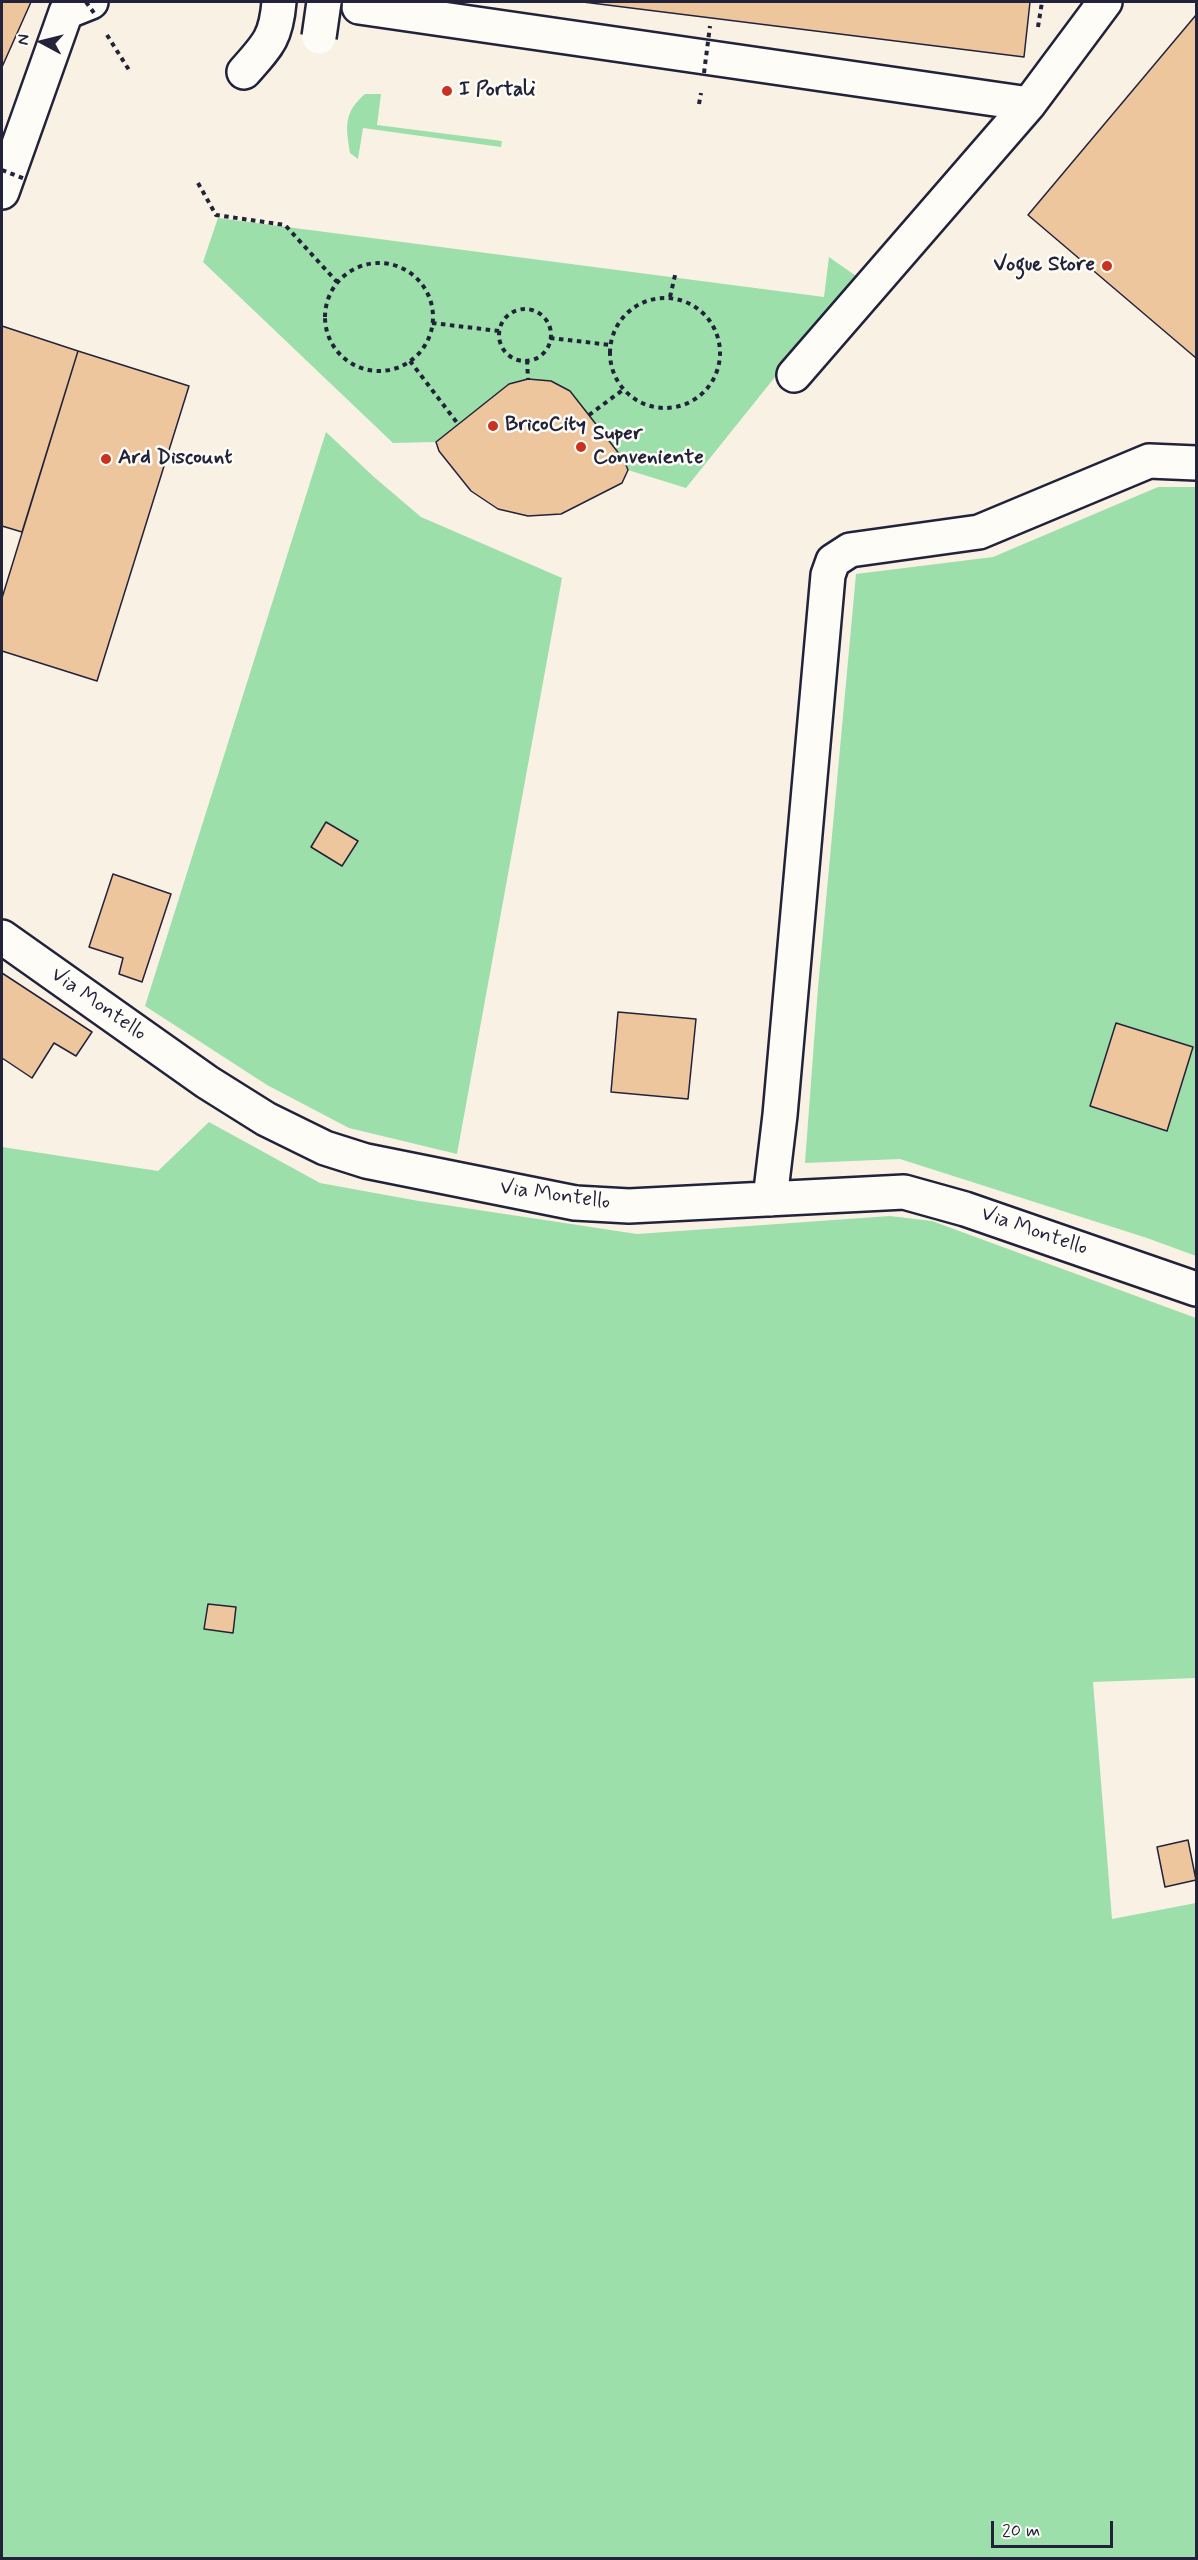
<!DOCTYPE html>
<style>
body{margin:0}
#map{position:relative;width:1198px;height:2560px;overflow:hidden;background:#faf1e5;font-family:Mynerve,sans-serif}
canvas{display:block}
.frame{position:absolute;inset:0;border:3px solid #22223b;pointer-events:none}
.north{position:absolute;left:12px;top:12px;width:60px;height:60px;-webkit-text-stroke:4px #fdfcf7;paint-order:stroke;rotate:277deg;font-size:16px;font-weight:700;line-height:24px;text-align:center;color:#22223b}
.north::after{content:'';display:block;margin:auto;width:21px;height:27px;background:#22223b;clip-path:polygon(50% 0,100% 100%,50% 72%,0 100%)}
.scale{position:absolute;left:991px;top:2521px;width:122px;height:27px;box-sizing:border-box;border:3px solid #22223b;border-top:0;padding-left:8px;font-size:18px;line-height:21px;white-space:nowrap;color:#22223b;-webkit-text-stroke:4px #fdfcf7;paint-order:stroke}
</style>
<div id="map">
<canvas width="1198" height="2560"></canvas>
<div class="frame"></div>
<div class="north">N</div>
<div class="scale">20 m</div>
</div>
<script>
const c = document.querySelector('canvas').getContext('2d');
c.lineJoin = 'round';
function paint(path, color) { c.fillStyle = color; c.fill(path, 'evenodd'); }
function strokePath(path, color, width, dash) { c.strokeStyle = color; c.lineWidth = width; c.lineCap = dash ? 'butt' : 'round'; c.setLineDash(dash || []); c.stroke(path); }
function label(font, color, halo, rows, align = 'center') {
  c.font = font + ' Mynerve,sans-serif'; c.lineWidth = 5; c.setLineDash([]); c.textBaseline = 'middle'; c.strokeStyle = halo; c.fillStyle = color; for (const [text, x, y, turn = 0] of rows) {
    c.save(); c.translate(x, y); c.rotate((+turn || 0) * Math.PI / 180); c.textAlign = isNaN(turn) ? turn : align; if (halo) c.strokeText(text, 0, 0); c.fillText(text, 0, 0); c.restore();
  }
}
const green = new Path2D(`
 M 365,94 L 381,94 L 377,125 L 502,141 L 501,147 L 363,128 L 358,159 L 350,153 C 346,127 343,113 365,94 Z
 M 218,218 L 824,297 L 829,257 L 856,276 L 686,488 L 628,470 L 624,460 L 570,391 L 551,381 L 528,379 L 509,384 L 436,442 L 393,443 L 203,262 Z
 M 326,432 L 374,477 L 421,517 L 562,578 L 457,1154 L 349,1128 L 267,1085 L 145,1006 Z
 M 1158,487 L 1196,487 L 1196,1256 L 1147,1238 L 900,1159 L 805,1163 L 818,988 L 856,574 L 993,557 Z
 M 209,1122 L 320,1183 L 419,1201 L 637,1234 L 890,1216 L 932,1221 L 1196,1318 L 1196,1678 L 1093,1682 L 1112,1919 L 1196,1903 L 1196,2558 L 2,2558 L 2,1147 L 158,1171 Z`);
const building = new Path2D(`
 M 2,2 L 31,2 L 2,67 Z
 M 583,2 L 1030,2 L 1024,57 Z
 M 1196,15 L 1196,358 L 1028,215 Z
 M 2,326 L 78,351 L 22,532 L 2,526 Z
 M 78,351 L 189,386 L 97,681 L 2,651 L 2,598 Z
 M 528,379 L 551,381 L 570,391 L 624,460 L 628,470 L 622,483 L 561,514 L 528,516 L 498,509 L 471,491 L 439,451 L 436,442 L 509,384 Z
 M 326,822 L 358,841 L 342,866 L 311,847 Z
 M 113,874 L 171,894 L 142,982 L 119,974 L 123,958 L 89,947 Z
 M 2,973 L 92,1032 L 76,1056 L 54,1043 L 32,1078 L 2,1058 Z
 M 618,1012 L 696,1019 L 688,1099 L 611,1092 Z
 M 1116,1023 L 1193,1047 L 1167,1131 L 1090,1106 Z
 M 208,1604 L 236,1607 L 233,1633 L 204,1629 Z
 M 1188,1840 L 1196,1880 L 1165,1887 L 1157,1847 Z`);
const path = new Path2D(`
 M 1038,27 L 1042,2
 M 107,35 L 129,70
 M 699,104 L 701,93
 M 198,183 L 216,215 L 285,225 L 337,282
 M325 317a54 54 0 1 1 108 0a54 54 0 1 1-108 0Z
 M 670,297 L 676,271
 M610 353a55 55 0 1 1 110 0a55 55 0 1 1-110 0Z
 M499 335a26 26 0 1 1 52 0a26 26 0 1 1-52 0Z
 M 432,323 L 499,331
 M 550,338 L 611,345
 M 527,360 L 528,379
 M 410,361 L 458,424
 M 589,415 L 624,389`);
const minor = new Path2D(`
 M 359,7 L 1029,104
 M 244,72 C 268,45 276,38 279,2
 M 2,192 L 66,12 L 91,2
 M 794,375 L 1029,104 L 1105,2
 M 2,937 L 207,1082 L 266,1119 L 325,1148 L 366,1161 L 575,1203 L 629,1206 L 904,1192 L 965,1209 L 1196,1289
 M 770,1199 L 780,1115 L 828,575 L 833,561 L 850,550 L 979,532 L 1149,461 L 1196,463`);
const pathBridge = new Path2D(`
 M 86,2 L 94,13
 M 704,73 L 710,26
 M 2,170 L 25,179`);
const minorBridge = new Path2D(`
 M 319,37 L 324,2`);
const markers = [
 [447,91,6,"#c8321e"],
 [1107,266,6,"#c8321e"],
 [493,426,6,"#c8321e"],
 [581,447,6,"#c8321e"],
 [106,459,6,"#c8321e"]
];
const poiNames = [
 ["I Portali",459,91],
 ["Vogue Store",1095,266,"right"],
 ["BricoCity",505,426],
 ["Super",593,435],
 ["Conveniente",593,459],
 ["Ard Discount",118,459]
];
const streetNames = [
 ["Via Montello",98,1005,35],
 ["Via Montello",555,1196,8],
 ["Via Montello",1034,1232,19]
];
paint(green, '#9cdfaa');
paint(building, '#eec69e');
strokePath(building, '#22223b', 1.5);
strokePath(minor, '#22223b', 38);
strokePath(path, '#22223b', 4, [4.5, 4.5]);
strokePath(minor, '#fdfcf7', 33);
strokePath(minorBridge, '#22223b', 38, []);
strokePath(pathBridge, '#22223b', 4, [4.5, 4.5]);
strokePath(minorBridge, '#fdfcf7', 33);
for (const [x, y, r, color] of markers) { const dot = new Path2D(); dot.arc(x, y, r, 0, 2 * Math.PI); c.fillStyle = color; c.fill(dot); strokePath(dot, '#fdfcf7', 2); }
label('bold 21px', '#22223b', '#fdfcf7', poiNames, 'left');
label('21px', '#22223b', '#fdfcf7', streetNames);
</script>
